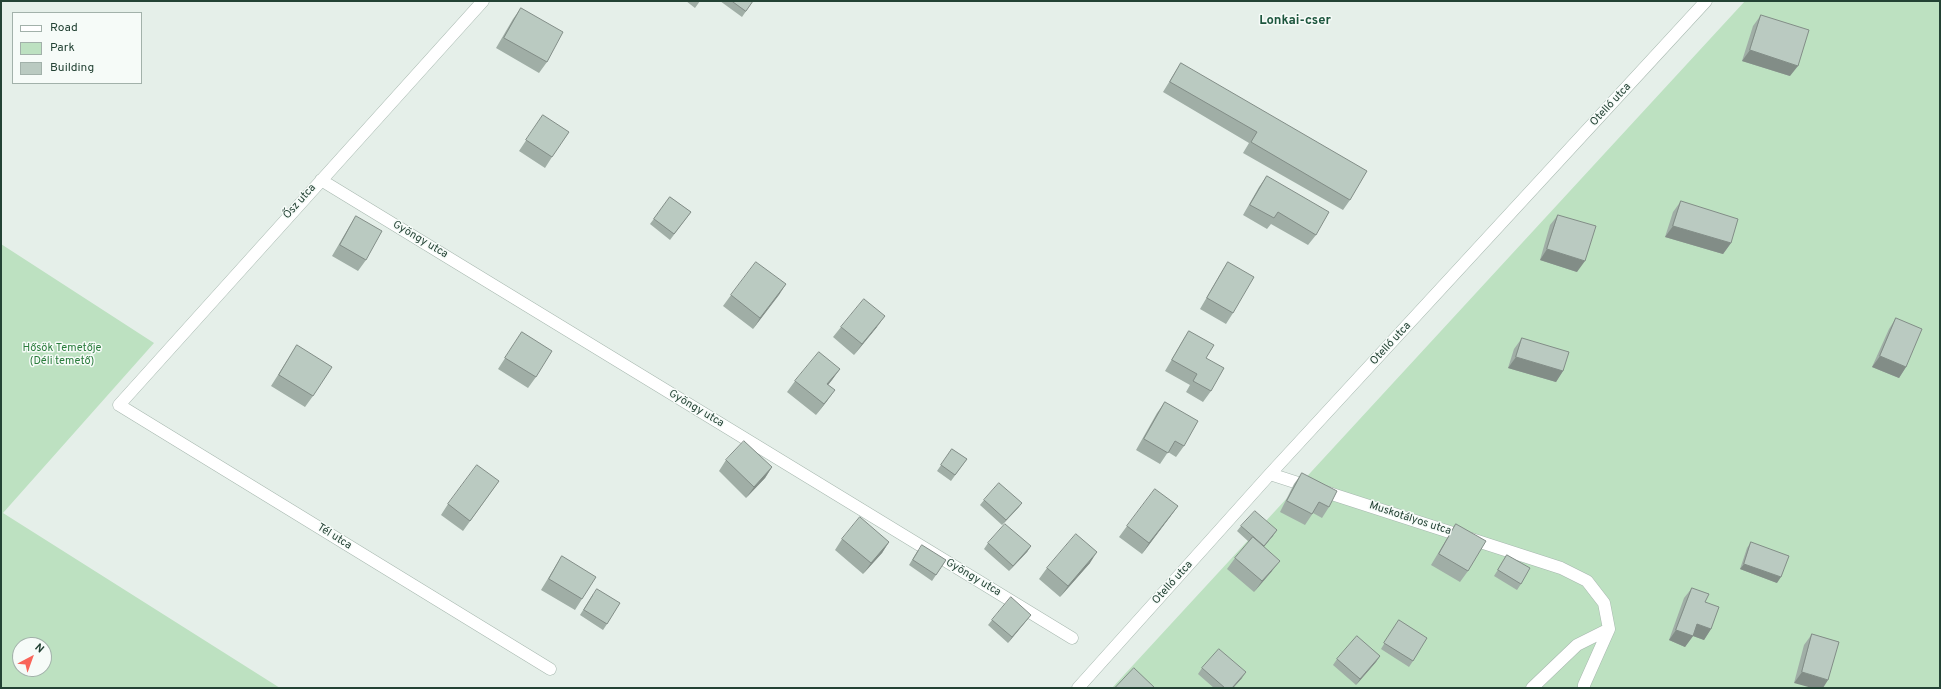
<!DOCTYPE html>
<meta charset="utf-8">
<style>
body{margin:0}
#map{position:relative;width:1941px;height:689px;overflow:hidden;background:#e5efe9;font-family:Overpass,sans-serif}
canvas{display:block}
.frame{position:absolute;inset:0;border:2px solid #234234;pointer-events:none}
.legend{position:absolute;left:12px;top:12px;width:130px;height:72px;box-sizing:border-box;background:#f6fbf8;border:1px solid #a2b1aa;margin:0;padding:5px 7px;list-style:none;font-size:12px;color:#234234}
.legend li{display:flex;align-items:center;gap:8px;height:20px}
.legend b{width:20px;border:1px solid #a2b1aa}
.north{position:absolute;left:12px;top:637px;width:40px;height:40px;box-sizing:border-box;background:#f6fbf8;border:1px solid #a2b1aa;border-radius:50%;rotate:41deg;font-size:11px;font-weight:700;line-height:16px;text-align:center;color:#234234}
.north::after{content:'';display:block;margin:auto;width:14px;height:18px;background:#f96459;clip-path:polygon(50% 0,100% 100%,50% 72%,0 100%)}
</style>
<div id="map">
<canvas width="1941" height="689"></canvas>
<div class="frame"></div>
<ul class="legend">
<li><b style="height:5px;background:#fff"></b>Road</li>
<li><b style="height:11px;background:#bde1c1"></b>Park</li>
<li><b style="height:11px;background:#bacac1"></b>Building</li>
</ul>
<div class="north">N</div>
</div>
<script>
const c = document.querySelector('canvas').getContext('2d');
c.lineJoin = 'round';
function paint(path, color) { c.fillStyle = color; c.fill(path, 'evenodd'); }
function strokePath(path, color, width, dash) { c.strokeStyle = color; c.lineWidth = width; c.lineCap = dash ? 'butt' : 'round'; c.setLineDash(dash || []); c.stroke(path); }
function label(font, color, halo, rows, align = 'center') {
  c.font = font + ' Overpass,sans-serif'; c.lineWidth = 3; c.setLineDash([]); c.textBaseline = 'middle'; c.strokeStyle = halo; c.fillStyle = color; for (const [text, x, y, turn = 0] of rows) {
    c.save(); c.translate(x, y); c.rotate((+turn || 0) * Math.PI / 180); c.textAlign = isNaN(turn) ? turn : align; if (halo) c.strokeText(text, 0, 0); c.fillText(text, 0, 0); c.restore();
  }
}
const green = new Path2D(`
 M 1745,1 L 1940,1 L 1940,688 L 1112,688 Z
 M 1,244 L 154,343 L 3,513 L 280,688 L 1,688 ZM 20,645 L 44,645 L 44,669 L 20,669 Z`);
const street = new Path2D(`
 M 483,1 L 119,405 L 550,669
 M 321,180 L 1072,638
 M 1270,474 L 1561,568 L 1587,581 L 1604,603 L 1609,629
 M 1078,688 L 1270,474 L 1706,1
 M 1532,688 L 1577,645 L 1609,629
 M 1584,688 L 1584,685 L 1609,629`);
const wall = new Path2D(`
 M 686,1 L 700,1 L 695,8 Z
 M 720,1 L 753,1 L 742,17 Z
 M 521,8 L 547,62 L 539,73 L 496,48 L 513,19 Z
 M 1761,15 L 1790,76 L 1742,61 L 1753,26 Z
 M 1181,63 L 1350,200 L 1343,210 L 1243,153 L 1249,143 L 1163,92 L 1174,74 Z
 M 543,115 L 552,157 L 545,168 L 519,151 Z
 M 1267,176 L 1316,235 L 1308,245 L 1271,224 L 1267,229 L 1243,215 L 1259,187 Z
 M 670,197 L 691,212 L 670,240 L 650,224 Z
 M 1681,201 L 1731,243 L 1723,254 L 1665,237 L 1673,212 Z
 M 1558,215 L 1577,272 L 1540,260 L 1550,225 Z
 M 356,216 L 366,260 L 358,271 L 332,256 L 349,227 Z
 M 1228,262 L 1233,313 L 1226,324 L 1200,309 L 1221,273 Z
 M 786,284 L 753,329 L 723,306 L 731,295 Z
 M 1896,318 L 1906,367 L 1899,378 L 1872,367 L 1889,329 Z
 M 841,327 L 877,327 L 854,355 L 833,337 Z
 M 1189,331 L 1206,358 L 1211,391 L 1203,402 L 1186,392 L 1190,385 L 1165,371 L 1182,342 Z
 M 522,332 L 536,377 L 528,388 L 498,369 Z
 M 1522,338 L 1563,371 L 1556,382 L 1508,368 L 1514,349 Z
 M 297,345 L 313,396 L 305,407 L 271,386 L 290,356 Z
 M 840,369 L 828,385 L 827,401 L 816,415 L 787,392 L 795,381 Z
 M 1165,402 L 1184,446 L 1176,457 L 1168,452 L 1160,464 L 1136,450 L 1157,413 Z
 M 952,449 L 967,459 L 951,481 L 937,471 Z
 M 726,460 L 772,467 L 765,478 L 746,498 L 719,471 Z
 M 1302,473 L 1329,507 L 1322,518 L 1313,513 L 1305,525 L 1280,512 L 1294,484 Z
 M 499,481 L 463,531 L 441,515 L 448,504 Z
 M 984,500 L 1022,503 L 1018,508 L 1002,525 L 980,505 Z
 M 1178,506 L 1142,554 L 1119,537 L 1127,526 Z
 M 1456,524 L 1468,571 L 1460,582 L 1431,565 L 1449,535 Z
 M 1241,526 L 1277,530 L 1264,547 L 1272,571 L 1254,592 L 1227,569 L 1235,558 L 1249,542 L 1237,531 Z
 M 842,539 L 889,542 L 882,553 L 863,574 L 835,550 Z
 M 1751,542 L 1777,583 L 1740,569 L 1747,548 Z
 M 988,543 L 1031,546 L 1027,552 L 1009,571 L 984,549 Z
 M 918,550 L 946,560 L 932,581 L 909,565 Z
 M 1507,555 L 1521,584 L 1517,590 L 1494,576 Z
 M 562,556 L 582,599 L 575,610 L 541,590 L 555,567 Z
 M 1090,563 L 1060,597 L 1039,579 L 1047,568 Z
 M 1692,588 L 1705,602 L 1711,629 L 1704,640 L 1693,636 L 1685,647 L 1669,640 L 1684,598 Z
 M 593,594 L 607,624 L 603,630 L 580,615 Z
 M 1031,615 L 1027,620 L 1008,643 L 988,625 L 992,620 Z
 M 1395,626 L 1413,661 L 1409,667 L 1381,649 Z
 M 1812,634 L 1839,642 L 1794,683 L 1804,645 Z
 M 1380,656 L 1376,662 L 1356,685 L 1333,665 L 1337,659 Z
 M 1202,668 L 1242,678 L 1233,688 L 1214,688 L 1198,674 Z`);
const shadedWall = new Path2D(`
 M 1750,50 L 1798,66 L 1790,76 L 1742,61 Z
 M 1673,226 L 1731,243 L 1723,254 L 1665,237 Z
 M 1547,249 L 1585,261 L 1577,272 L 1540,260 Z
 M 786,284 L 779,295 L 753,329 L 760,318 Z
 M 885,316 L 877,327 L 854,355 L 862,344 Z
 M 1880,356 L 1906,367 L 1899,378 L 1872,367 Z
 M 1516,357 L 1563,371 L 1556,382 L 1508,368 Z
 M 840,369 L 832,380 L 820,395 L 827,384 Z
 M 835,390 L 827,401 L 816,415 L 824,404 Z
 M 772,467 L 765,478 L 746,498 L 754,487 Z
 M 1022,503 L 1018,508 L 1002,525 L 1006,520 Z
 M 1178,506 L 1170,517 L 1142,554 L 1149,543 Z
 M 1277,530 L 1273,536 L 1260,551 L 1264,546 Z
 M 889,542 L 882,553 L 863,574 L 871,563 Z
 M 1031,546 L 1027,552 L 1009,571 L 1013,566 Z
 M 1097,552 L 1090,563 L 1060,597 L 1068,586 Z
 M 1280,561 L 1272,571 L 1254,592 L 1262,581 Z
 M 1744,564 L 1781,577 L 1777,583 L 1740,569 Z
 M 1031,615 L 1027,620 L 1008,643 L 1012,637 Z
 M 1697,624 L 1711,629 L 1704,640 L 1693,636 L 1685,647 L 1669,640 L 1676,630 Z
 M 1380,656 L 1376,662 L 1356,685 L 1360,679 Z
 M 1246,672 L 1242,678 L 1233,688 L 1232,688 Z
 M 1802,672 L 1828,680 L 1823,688 L 1812,688 L 1794,683 Z`);
const building = new Path2D(`
 M 732,1 L 753,1 L 746,11 Z
 M 521,8 L 563,32 L 547,62 L 504,38 Z
 M 1761,15 L 1809,30 L 1798,66 L 1750,50 Z
 M 1181,63 L 1367,171 L 1350,200 L 1251,142 L 1257,132 L 1170,82 Z
 M 543,115 L 569,132 L 552,157 L 526,140 Z
 M 1267,176 L 1329,212 L 1316,235 L 1278,212 L 1274,218 L 1250,205 Z
 M 670,197 L 691,212 L 674,234 L 654,219 Z
 M 1681,201 L 1738,219 L 1731,243 L 1673,226 Z
 M 1558,215 L 1596,226 L 1585,261 L 1547,249 Z
 M 356,216 L 382,231 L 366,260 L 340,245 Z
 M 756,262 L 786,284 L 760,318 L 731,295 Z
 M 1228,262 L 1254,277 L 1233,313 L 1207,298 Z
 M 864,299 L 885,316 L 862,344 L 841,327 Z
 M 1896,318 L 1922,329 L 1906,367 L 1880,356 Z
 M 1189,331 L 1214,345 L 1206,358 L 1224,368 L 1211,391 L 1193,381 L 1197,374 L 1172,360 Z
 M 522,332 L 552,351 L 536,377 L 505,358 Z
 M 1522,338 L 1569,352 L 1563,371 L 1516,357 Z
 M 297,345 L 332,367 L 313,396 L 279,375 Z
 M 819,352 L 840,369 L 827,384 L 835,390 L 824,404 L 795,381 Z
 M 1165,402 L 1198,421 L 1184,446 L 1175,441 L 1168,453 L 1144,439 Z
 M 744,441 L 772,467 L 754,487 L 726,460 Z
 M 952,449 L 967,459 L 955,475 L 941,465 Z
 M 477,465 L 499,481 L 470,521 L 448,504 Z
 M 1302,473 L 1337,491 L 1329,507 L 1319,502 L 1312,514 L 1287,501 Z
 M 999,483 L 1022,503 L 1006,520 L 984,500 Z
 M 1155,489 L 1178,506 L 1149,543 L 1127,526 Z
 M 1255,511 L 1277,530 L 1264,546 L 1241,526 Z
 M 860,517 L 889,542 L 871,563 L 842,539 Z
 M 1005,524 L 1031,546 L 1013,566 L 988,543 Z
 M 1456,524 L 1486,541 L 1468,571 L 1439,554 Z
 M 1076,534 L 1097,552 L 1068,586 L 1047,568 Z
 M 1253,537 L 1280,561 L 1262,581 L 1235,558 Z
 M 1751,542 L 1789,556 L 1781,577 L 1744,564 Z
 M 922,545 L 946,560 L 936,575 L 913,560 Z
 M 1507,555 L 1530,568 L 1521,584 L 1498,570 Z
 M 562,556 L 596,577 L 582,599 L 549,579 Z
 M 1692,588 L 1709,594 L 1705,602 L 1719,607 L 1711,629 L 1697,624 L 1693,636 L 1676,630 Z
 M 597,589 L 620,603 L 607,624 L 584,610 Z
 M 1011,597 L 1031,615 L 1012,637 L 992,620 Z
 M 1399,620 L 1427,638 L 1413,661 L 1384,643 Z
 M 1812,634 L 1839,642 L 1828,680 L 1802,672 Z
 M 1357,636 L 1380,656 L 1360,679 L 1337,659 Z
 M 1219,649 L 1246,672 L 1232,688 L 1225,688 L 1202,668 Z
 M 1134,668 L 1155,688 L 1115,688 Z`);
const streetNames = [
 ["Otelló utca",1611,105,-47],
 ["Ősz utca",300,202,-48],
 ["Gyöngy utca",420,240,31],
 ["Otelló utca",1391,344,-47],
 ["Gyöngy utca",696,409,31],
 ["Muskotályos utca",1410,519,18],
 ["Tél utca",334,537,32],
 ["Gyöngy utca",973,578,31],
 ["Otelló utca",1173,583,-48]
];
const parkNames = [
 ["Hősök Temetője",62,349],
 ["(Déli temető)",62,362]
];
const quarterNames = [
 ["Lonkai-cser",1295,21]
];
paint(green, '#bde1c1');
strokePath(street, '#a7b8af', 13);
strokePath(street, '#fff', 12);
paint(wall, '#a0aea6');
paint(shadedWall, '#828d87');
paint(building, '#bacac1');
strokePath(building, '#828d87', 1);
label('11px', '#234234', '#f6fbf8', streetNames);
label('11px', '#2a7c3c', '#f6fbf8', parkNames);
label('bold 13px', '#1d563e', '#f6fbf8', quarterNames);
</script>
